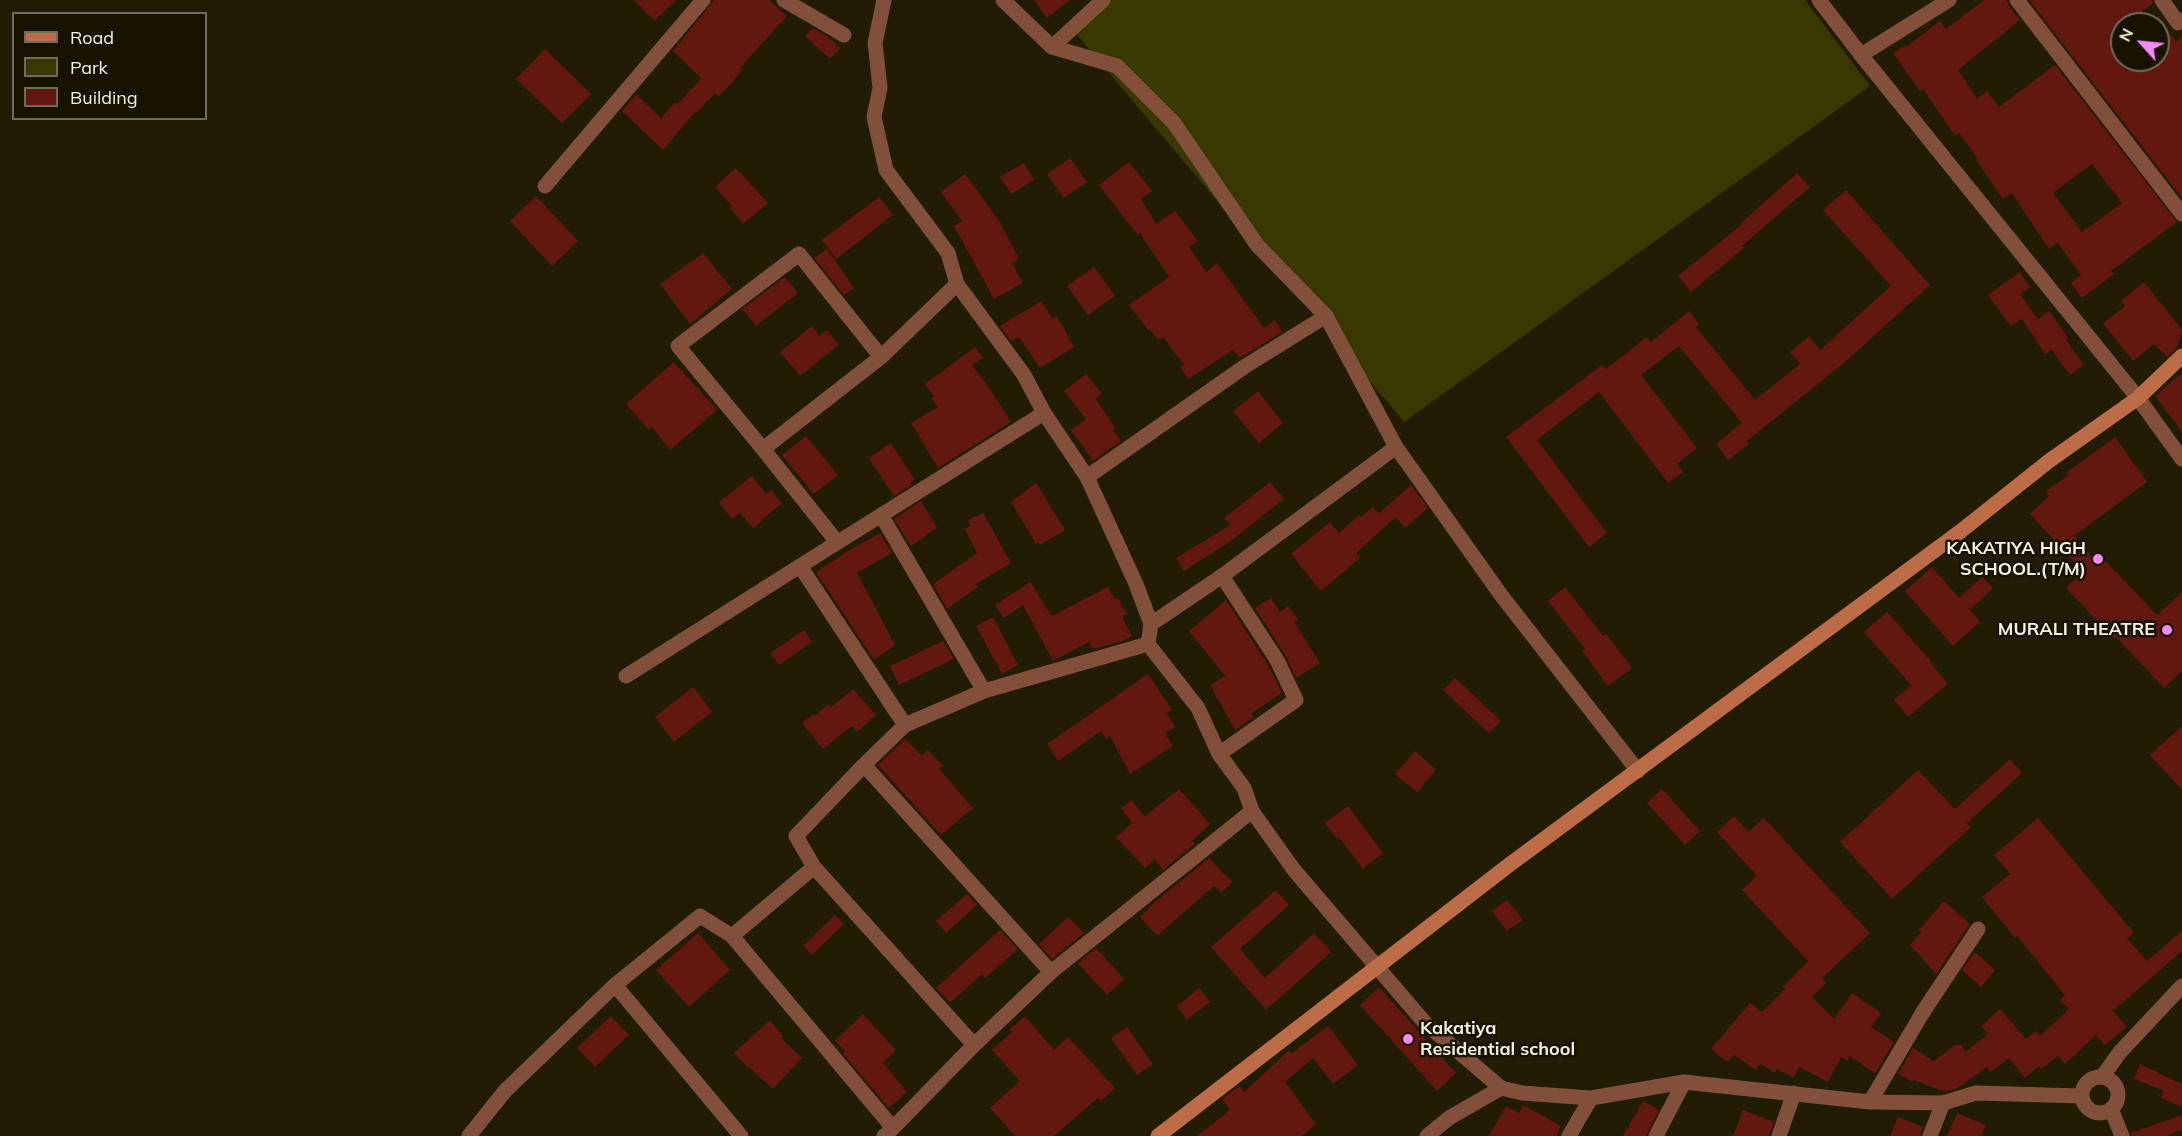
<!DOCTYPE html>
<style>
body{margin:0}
#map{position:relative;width:2182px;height:1136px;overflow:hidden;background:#221c04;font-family:Mulish,sans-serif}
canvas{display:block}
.legend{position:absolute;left:12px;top:12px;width:195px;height:108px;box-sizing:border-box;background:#181300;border:2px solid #706c5a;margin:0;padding:8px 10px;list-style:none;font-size:18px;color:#f4f1e2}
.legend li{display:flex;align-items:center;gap:12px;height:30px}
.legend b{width:30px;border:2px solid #706c5a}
.north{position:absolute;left:2110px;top:12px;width:60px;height:60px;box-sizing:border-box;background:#181300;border:2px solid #706c5a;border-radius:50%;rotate:297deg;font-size:16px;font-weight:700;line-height:24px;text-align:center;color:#f4f1e2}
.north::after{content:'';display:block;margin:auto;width:21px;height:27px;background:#f28af3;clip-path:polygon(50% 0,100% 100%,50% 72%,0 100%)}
</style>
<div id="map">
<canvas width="2182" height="1136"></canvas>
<ul class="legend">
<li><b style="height:8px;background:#bd6c48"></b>Road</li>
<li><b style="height:16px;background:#383800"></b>Park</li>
<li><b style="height:16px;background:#62170f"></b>Building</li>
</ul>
<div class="north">N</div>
</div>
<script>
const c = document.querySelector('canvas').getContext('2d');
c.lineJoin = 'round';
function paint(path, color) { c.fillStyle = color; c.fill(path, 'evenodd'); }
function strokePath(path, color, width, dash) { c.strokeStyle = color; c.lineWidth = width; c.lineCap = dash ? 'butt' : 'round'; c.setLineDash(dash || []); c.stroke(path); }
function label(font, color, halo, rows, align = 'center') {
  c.font = font + ' Mulish,sans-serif'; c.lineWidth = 5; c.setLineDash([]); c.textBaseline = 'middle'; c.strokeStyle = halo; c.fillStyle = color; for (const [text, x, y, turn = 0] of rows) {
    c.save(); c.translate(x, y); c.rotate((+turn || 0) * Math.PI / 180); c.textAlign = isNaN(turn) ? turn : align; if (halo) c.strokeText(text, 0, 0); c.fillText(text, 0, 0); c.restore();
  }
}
const green = new Path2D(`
 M 1103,0 L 1805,0 L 1870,86 L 1404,422 L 1072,29 Z`);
const building = new Path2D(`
 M 634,0 L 676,0 L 654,21 Z
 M 714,0 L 769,0 L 787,16 L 740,68 L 742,70 L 730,85 L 719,96 L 715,93 L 696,113 L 695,112 L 663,150 L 622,111 L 636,94 L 661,118 L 675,102 L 678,104 L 701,78 L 673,51 Z
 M 1034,0 L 1070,0 L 1047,18 Z
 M 1984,0 L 2007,0 L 2009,6 L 2020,20 L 1958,70 L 1977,99 L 1987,91 L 1999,107 L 2055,65 L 2177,222 L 2111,271 L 2114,274 L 2082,298 L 2071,283 L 2081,275 L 2058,243 L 2049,249 L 2012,193 L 2003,199 L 1976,159 L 1977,158 L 1959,133 L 1955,136 L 1923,89 L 1920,91 L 1893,53 L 1905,45 L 1906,47 L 1940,21 L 1946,29 ZM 2092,164 L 2122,203 L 2082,232 L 2053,193 Z
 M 2029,0 L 2152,0 L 2153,3 L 2126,24 L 2122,24 L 2122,60 L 2158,60 L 2158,16 L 2176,42 L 2182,37 L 2182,198 Z
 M 813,28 L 828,37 L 840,48 L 830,59 L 805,36 Z
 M 545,49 L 591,94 L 562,123 L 516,79 Z
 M 1070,158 L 1087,182 L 1064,198 L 1047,174 Z
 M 1129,162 L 1152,191 L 1141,199 L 1156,224 L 1175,211 L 1198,241 L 1189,247 L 1206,272 L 1217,263 L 1264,328 L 1275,320 L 1282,332 L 1240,358 L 1233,350 L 1188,379 L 1180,367 L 1184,365 L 1163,337 L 1158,340 L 1150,329 L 1148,330 L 1129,305 L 1169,277 L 1140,233 L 1137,234 L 1099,185 Z
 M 1024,163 L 1034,180 L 1011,194 L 1000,177 Z
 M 736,168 L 768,203 L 743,224 L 730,208 L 732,206 L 715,187 Z
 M 1797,173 L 1810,187 L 1742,246 L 1744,248 L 1691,292 L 1678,276 L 1741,225 L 1740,224 Z
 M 965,174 L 1000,222 L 1019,259 L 1012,263 L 1023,283 L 994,299 L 954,226 L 962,221 L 941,192 Z
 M 1846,190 L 1930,285 L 1844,363 L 1747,441 L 1749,444 L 1728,460 L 1716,444 L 1742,423 L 1679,346 L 1641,375 L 1697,448 L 1677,464 L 1683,472 L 1668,483 L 1599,392 L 1537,440 L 1607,533 L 1589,547 L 1506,437 L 1602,365 L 1606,369 L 1647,337 L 1651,342 L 1689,311 L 1699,324 L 1696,327 L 1755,400 L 1800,364 L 1790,352 L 1809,336 L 1820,350 L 1891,286 L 1823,210 Z
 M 536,196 L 578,241 L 552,266 L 510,221 Z
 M 879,197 L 893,215 L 836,259 L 822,240 Z
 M 827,249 L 854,288 L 844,295 L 814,258 Z
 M 703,253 L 732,289 L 690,324 L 660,284 Z
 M 1094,267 L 1115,296 L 1088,315 L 1067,286 Z
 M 2020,272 L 2030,287 L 2020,294 L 2038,319 L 2049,311 L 2068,338 L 2066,340 L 2084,365 L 2070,375 L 2052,350 L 2045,354 L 2022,319 L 2011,326 L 1988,295 Z
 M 785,277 L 798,293 L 756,326 L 742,309 Z
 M 2144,282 L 2182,330 L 2177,348 L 2167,357 L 2154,344 L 2133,361 L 2103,323 L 2125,306 L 2121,301 Z
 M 1041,301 L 1053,319 L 1057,316 L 1074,347 L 1040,368 L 1019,337 L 1011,341 L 1000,326 Z
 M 812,326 L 819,336 L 827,330 L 839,345 L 800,376 L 780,352 Z
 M 975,347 L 983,358 L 972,365 L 990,389 L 1011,422 L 938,468 L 911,423 L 938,407 L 931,398 L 934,396 L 925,384 Z
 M 674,362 L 717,410 L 670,450 L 652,427 L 649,430 L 626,404 Z
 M 2182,373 L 2182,432 L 2155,396 Z
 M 1086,374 L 1102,394 L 1096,399 L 1116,429 L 1113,430 L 1121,441 L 1093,461 L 1071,430 L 1086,419 L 1064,391 Z
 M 1258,391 L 1283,423 L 1259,443 L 1233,411 Z
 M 806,436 L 838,475 L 814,494 L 782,455 Z
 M 2115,437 L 2147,482 L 2074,536 L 2095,560 L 2100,555 L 2157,615 L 2182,592 L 2182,671 L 2164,688 L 2116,637 L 2114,639 L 2066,588 L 2083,572 L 2030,514 L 2049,496 L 2046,491 L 2068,476 L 2066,473 Z
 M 891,443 L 915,480 L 910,483 L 911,485 L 894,496 L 869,458 Z
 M 752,476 L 766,494 L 771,490 L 782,503 L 753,528 L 740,513 L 732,519 L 719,502 Z
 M 1270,482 L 1284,499 L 1231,541 L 1184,571 L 1176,558 L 1230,525 L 1224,518 Z
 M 1036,483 L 1064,528 L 1064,531 L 1040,545 L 1039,543 L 1036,544 L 1011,502 Z
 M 1411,485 L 1428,508 L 1405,528 L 1396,517 L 1356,553 L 1360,558 L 1321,591 L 1291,554 L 1330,522 L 1339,533 L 1359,515 L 1361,517 L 1373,507 L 1379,513 Z
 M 921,501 L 937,528 L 911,546 L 894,519 Z
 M 983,513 L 1011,563 L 976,584 L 978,587 L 947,609 L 933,584 L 977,553 L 965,529 L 971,526 L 968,520 Z
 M 880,533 L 892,553 L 857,573 L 895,645 L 874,660 L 816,572 L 846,552 Z
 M 1932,567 L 1959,598 L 1982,577 L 1993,588 L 1970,610 L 1980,622 L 1953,646 L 1905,591 Z
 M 1030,582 L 1052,616 L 1108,587 L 1115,600 L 1118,598 L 1127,614 L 1122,617 L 1132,636 L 1120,642 L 1093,649 L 1089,642 L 1053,661 L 1023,605 L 1004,618 L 995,605 Z
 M 1565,587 L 1603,636 L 1606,634 L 1632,668 L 1608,686 L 1582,651 L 1585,649 L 1548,601 Z
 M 1271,598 L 1280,612 L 1288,606 L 1298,619 L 1294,622 L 1320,663 L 1296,678 L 1285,655 L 1255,608 Z
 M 1226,600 L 1268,665 L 1282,693 L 1252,713 L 1254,717 L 1235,730 L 1210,685 L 1225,676 L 1189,631 Z
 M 1887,612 L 1931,661 L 1930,662 L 1948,684 L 1908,717 L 1894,700 L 1911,685 L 1864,632 Z
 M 993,617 L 1018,665 L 1002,674 L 976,626 Z
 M 804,630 L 812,642 L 779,665 L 770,653 Z
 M 943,641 L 954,659 L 899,685 L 890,666 Z
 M 1148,674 L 1172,710 L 1167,713 L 1175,727 L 1165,733 L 1173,746 L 1130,774 L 1110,736 L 1106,739 L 1101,731 L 1058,761 L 1047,744 Z
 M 1455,678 L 1501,721 L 1489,733 L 1443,690 Z
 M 693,687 L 712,712 L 674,742 L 655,717 Z
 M 853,689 L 876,715 L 857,732 L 852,726 L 823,749 L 802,723 L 814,714 L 815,716 L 828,704 L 831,707 Z
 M 2182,726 L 2182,790 L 2150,755 Z
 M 905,739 L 922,756 L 928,750 L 943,766 L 939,769 L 973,808 L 941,835 L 878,765 Z
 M 1415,751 L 1436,770 L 1417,792 L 1395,774 Z
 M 2010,759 L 2022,773 L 1967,823 L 1971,827 L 1892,899 L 1840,842 L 1918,770 L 1955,809 Z
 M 1179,789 L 1210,824 L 1192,841 L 1195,844 L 1163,870 L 1155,859 L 1145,868 L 1116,837 L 1132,823 L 1121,808 L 1132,800 L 1144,817 Z
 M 1662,789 L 1700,831 L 1685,845 L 1647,803 Z
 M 1348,806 L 1383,853 L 1363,869 L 1339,837 L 1337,839 L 1325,823 Z
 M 1734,816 L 1748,832 L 1764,818 L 1870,933 L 1822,978 L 1826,983 L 1812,997 L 1834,1019 L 1852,993 L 1881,1013 L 1871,1027 L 1894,1042 L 1875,1074 L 1850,1056 L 1847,1061 L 1841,1057 L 1828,1082 L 1799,1067 L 1793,1078 L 1777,1069 L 1774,1073 L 1760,1063 L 1756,1070 L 1734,1055 L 1727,1062 L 1711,1049 L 1750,1003 L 1762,1012 L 1785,989 L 1783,987 L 1808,961 L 1742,890 L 1757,876 L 1717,832 Z
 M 2038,818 L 2134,933 L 2127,938 L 2147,961 L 2182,931 L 2182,951 L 2113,1011 L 2127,1027 L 2105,1045 L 2096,1035 L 2065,1064 L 2058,1056 L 2041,1069 L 2039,1066 L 2025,1078 L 2009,1058 L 1991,1072 L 1987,1067 L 1958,1088 L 1945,1092 L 1914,1080 L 1913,1082 L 1898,1074 L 1913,1048 L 1934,1061 L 1955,1045 L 1961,1045 L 1966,1052 L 1988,1034 L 1981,1026 L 2000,1009 L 2026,1039 L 2036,1031 L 2040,1036 L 2069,1009 L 2060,1000 L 2065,995 L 2017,936 L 2015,938 L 1982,897 L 2010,874 L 1994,855 Z
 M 1209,858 L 1232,882 L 1221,893 L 1214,886 L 1157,936 L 1140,917 L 1155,902 Z
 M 1276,890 L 1289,905 L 1240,949 L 1265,978 L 1314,933 L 1331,952 L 1266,1010 L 1211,947 Z
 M 967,894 L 977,905 L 946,933 L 936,921 Z
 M 1507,900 L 1523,920 L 1507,931 L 1492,911 Z
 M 1944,901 L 1970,924 L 1936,974 L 1910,945 L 1921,932 L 1919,930 Z
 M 835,915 L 844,924 L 812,955 L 803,946 Z
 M 1068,917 L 1084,933 L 1052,959 L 1039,944 Z
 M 1000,930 L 1018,949 L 985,978 L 982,974 L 950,1003 L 936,988 Z
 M 698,933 L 730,970 L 689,1007 L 656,970 Z
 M 1096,948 L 1124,979 L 1107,995 L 1078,963 Z
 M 1975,952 L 1995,970 L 1981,987 L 1962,970 Z
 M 1379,987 L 1456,1073 L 1437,1091 L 1360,1005 Z
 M 1199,988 L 1210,1002 L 1187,1020 L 1177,1006 Z
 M 863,1014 L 896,1050 L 883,1063 L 907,1092 L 889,1108 L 843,1054 L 845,1051 L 835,1041 Z
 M 611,1016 L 629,1035 L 595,1067 L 577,1048 Z
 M 1025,1016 L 1054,1050 L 1068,1037 L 1115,1088 L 1101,1101 L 1098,1098 L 1054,1136 L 1015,1136 L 990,1108 L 1020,1081 L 992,1050 L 1012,1032 L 1009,1030 Z
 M 770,1020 L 783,1036 L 781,1038 L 802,1058 L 773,1089 L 749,1067 L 748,1068 L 734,1053 Z
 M 1328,1026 L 1358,1065 L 1333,1084 L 1313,1058 L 1285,1082 L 1316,1124 L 1302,1136 L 1197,1136 L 1230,1110 L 1222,1099 L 1239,1086 L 1244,1092 L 1289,1050 L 1292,1053 Z
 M 1127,1027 L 1153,1064 L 1137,1075 L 1111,1038 Z
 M 2140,1064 L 2182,1084 L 2182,1107 L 2161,1098 L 2164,1091 L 2134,1079 Z
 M 1643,1101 L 1659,1110 L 1646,1136 L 1623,1136 Z
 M 1523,1105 L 1561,1126 L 1556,1136 L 1489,1136 L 1506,1106 L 1519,1113 Z
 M 1743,1110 L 1774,1122 L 1769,1136 L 1733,1136 Z
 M 1957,1113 L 1986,1125 L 1981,1136 L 1947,1136 Z
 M 2182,1115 L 2182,1130 L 2166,1136 L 2132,1136 L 2131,1133 Z
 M 1898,1117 L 1923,1127 L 1920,1136 L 1890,1136 Z`);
const minor = new Path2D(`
 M 784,0 L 844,35
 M 884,0 L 875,43 L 880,88 L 874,117 L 886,170 L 948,253 L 957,284 L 1024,375 L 1044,413 L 1087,477 L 1136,584 L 1151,624 L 1148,644 L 1198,708 L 1219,754 L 1244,788 L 1252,811 L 1294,870 L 1425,1023 L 1501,1088 L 1522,1093 L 1591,1098 L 1684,1082 L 1870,1102 L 1943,1103 L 1976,1093 L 2081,1096
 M 1003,0 L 1052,47 L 1117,66 L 1174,123 L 1257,245 L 1326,316 L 1396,447
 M 1819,0 L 1861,55
 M 1949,0 L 1861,55 L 2138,398 L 2182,459
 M 2017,0 L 2182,214
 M 2162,0 L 2178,23 L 2182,20
 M 1052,47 L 1103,0
 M 545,186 L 703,0
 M 763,449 L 678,346 L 799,254 L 881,357
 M 1087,477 L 1244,367 L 1326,316
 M 881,515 L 984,691
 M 837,542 L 763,449 L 881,357 L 957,284
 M 1151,624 L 1222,576 L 1396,447 L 1501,595 L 1638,771
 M 626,676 L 800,566
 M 905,725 L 800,566 L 1044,413
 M 1219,754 L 1296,700 L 1277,660 L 1222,576
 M 864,765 L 905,725 L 984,691 L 1148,644
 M 814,867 L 796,836 L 864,765 L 1051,972 L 974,1045
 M 732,936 L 814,867 L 974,1045 L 893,1128
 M 1051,972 L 1252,811
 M 615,985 L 741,1136
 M2082 1095a18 18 0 1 1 36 0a18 18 0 1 1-36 0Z
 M 2102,1077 L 2120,1052 L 2182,986
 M 1870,1102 L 1923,1012 L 1978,929
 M 2111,1109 L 2122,1136
 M 469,1136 L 505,1091 L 615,985 L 700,916 L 732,936 L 893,1128 L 884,1136
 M 1427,1136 L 1449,1118 L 1501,1088
 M 1569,1136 L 1591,1098
 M 1656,1136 L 1684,1082
 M 1779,1136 L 1794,1093
 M 1930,1136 L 1943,1103`);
const secondary = new Path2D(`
 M 1158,1136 L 1509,865 L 1961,531 L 2049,461 L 2138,398 L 2182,356`);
const markers = [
 [2098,559,6,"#f28af3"],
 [2167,630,6,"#f28af3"],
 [1408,1039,6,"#f28af3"]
];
const poiNames = [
 ["KAKATIYA HIGH",2086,549],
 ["SCHOOL.(T/M)",2086,570],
 ["MURALI THEATRE",2155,630],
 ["Kakatiya",1420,1029,"left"],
 ["Residential school",1420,1050,"left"]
];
paint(green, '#383800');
paint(building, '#62170f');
strokePath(minor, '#82503a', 15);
strokePath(secondary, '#bd6c48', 15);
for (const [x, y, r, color] of markers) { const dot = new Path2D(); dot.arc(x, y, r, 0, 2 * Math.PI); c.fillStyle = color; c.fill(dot); strokePath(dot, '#181300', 2); }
label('bold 18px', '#f4f1e2', '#181300', poiNames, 'right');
</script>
